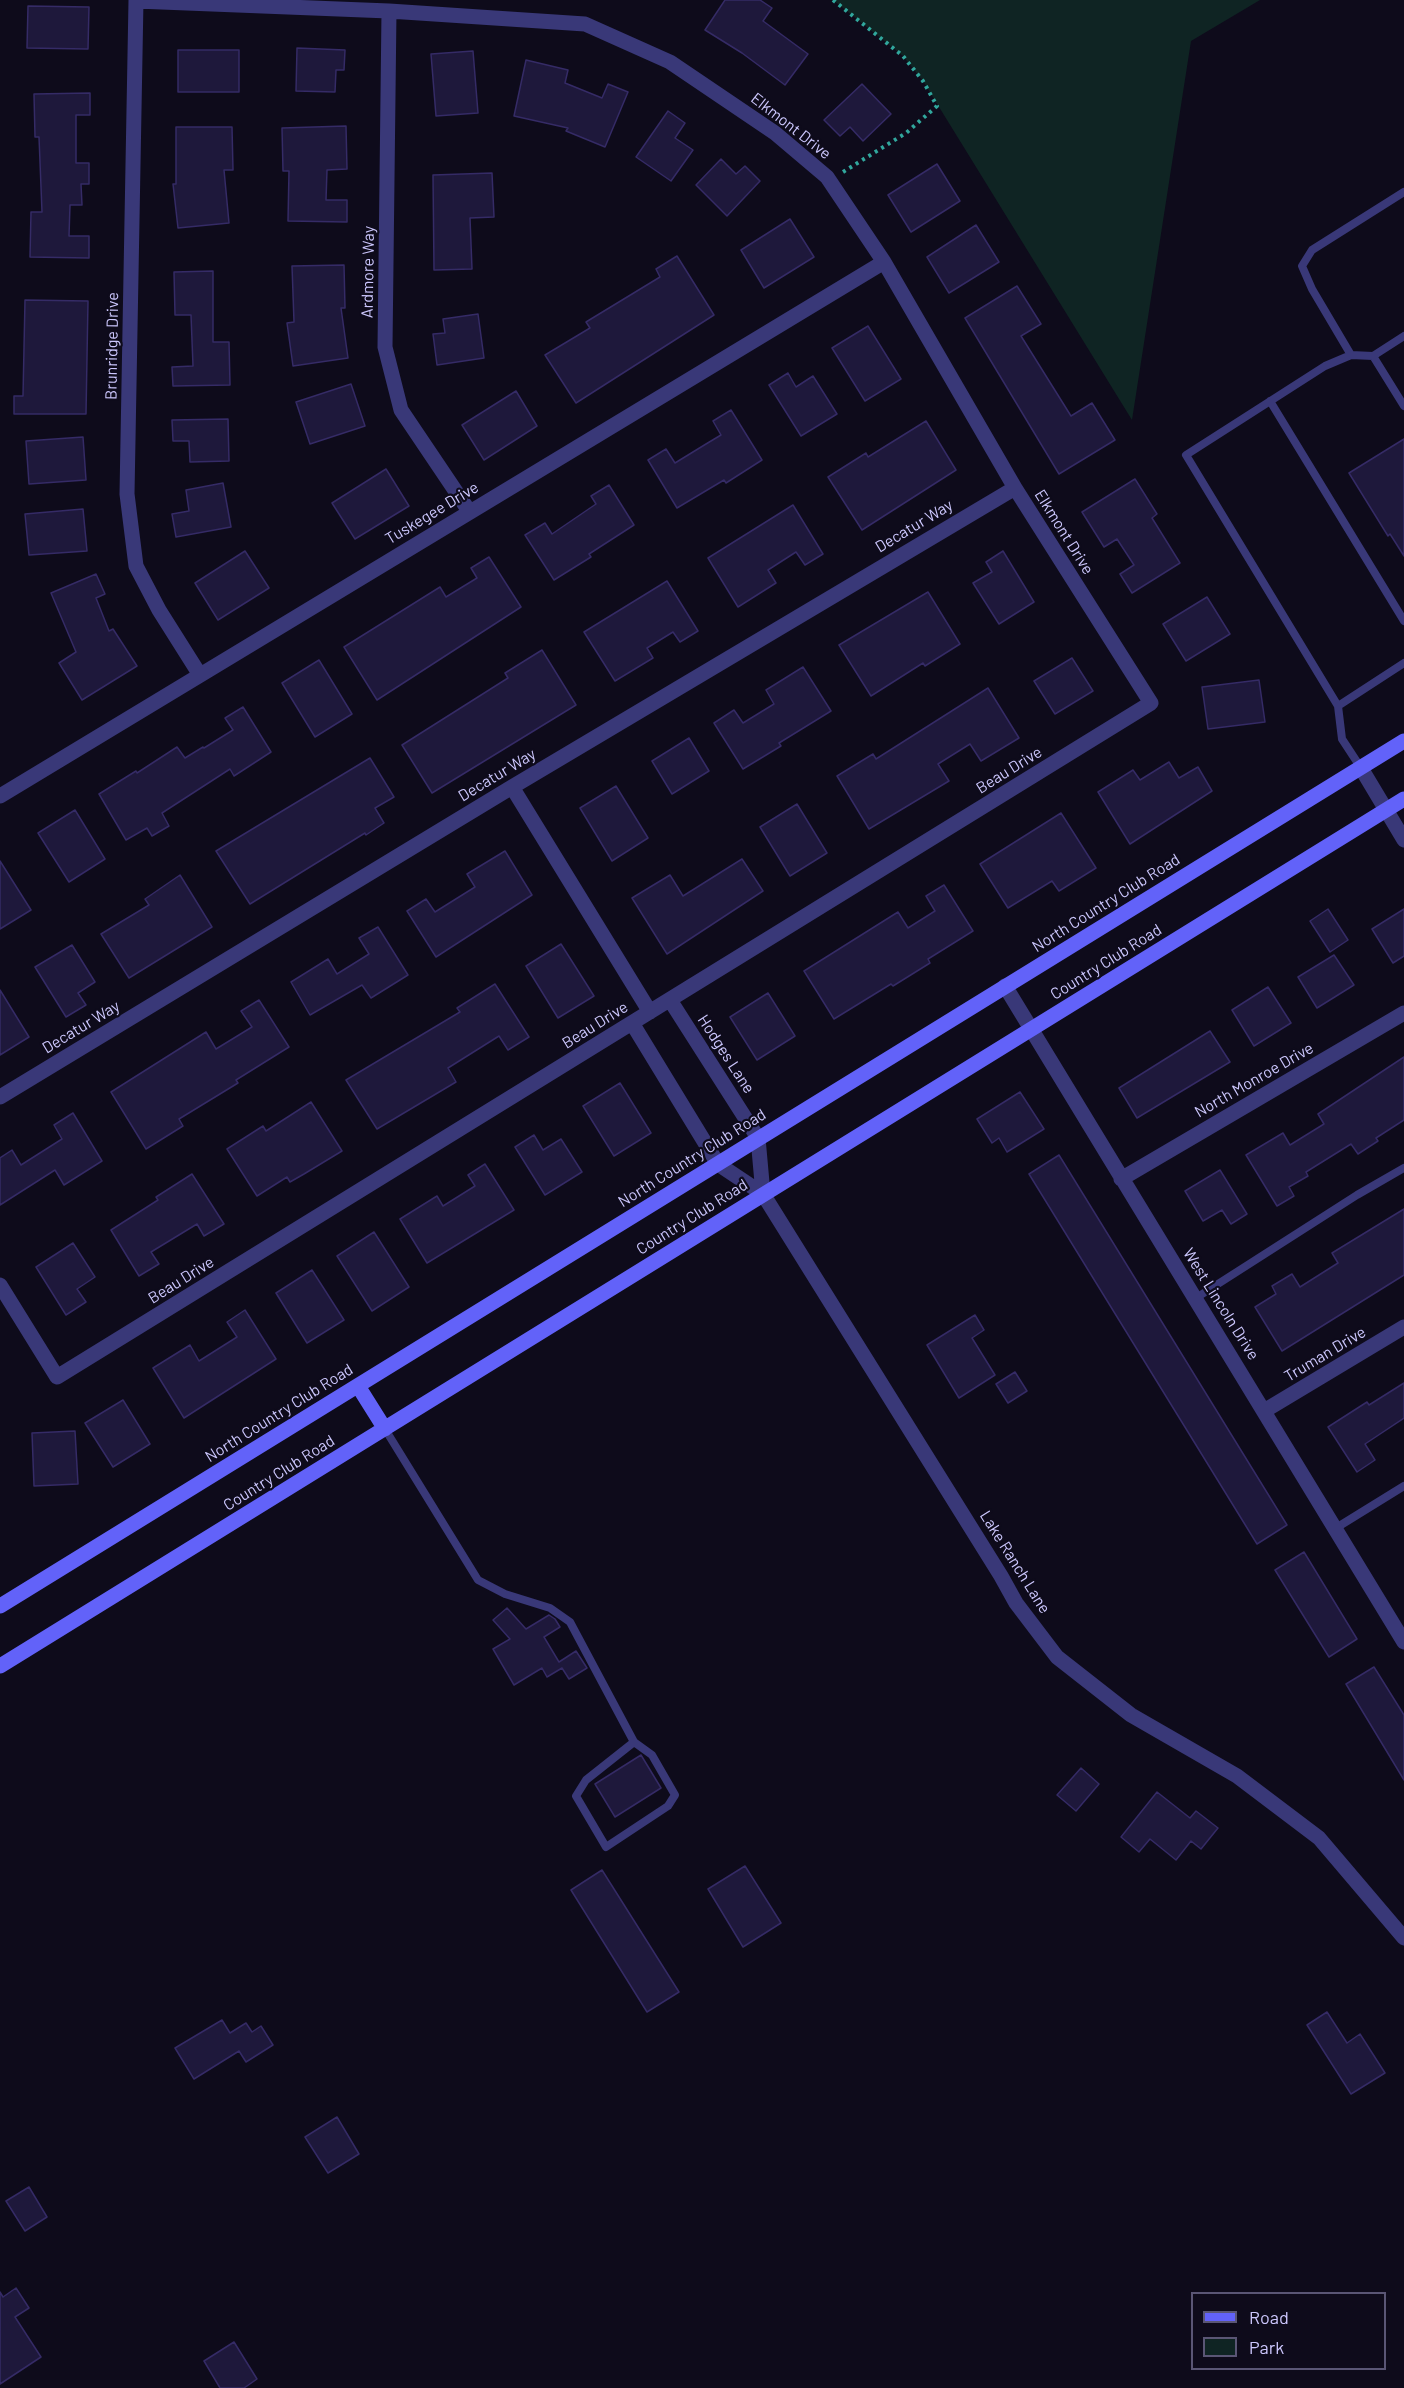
<!DOCTYPE html>
<style>
body{margin:0}
#map{position:relative;width:1404px;height:2388px;overflow:hidden;background:#0e0b1b;font-family:Barlow,sans-serif}
canvas{display:block}
.legend{position:absolute;left:1191px;top:2292px;width:195px;height:78px;box-sizing:border-box;background:#0e0b1b;border:2px solid #5a5675;margin:0;padding:8px 10px;list-style:none;font-size:18px;color:#ccc7fd}
.legend li{display:flex;align-items:center;gap:12px;height:30px}
.legend b{width:30px;border:2px solid #5a5675}
</style>
<div id="map">
<canvas width="1404" height="2388"></canvas>
<ul class="legend">
<li><b style="height:8px;background:#6262f9"></b>Road</li>
<li><b style="height:16px;background:#0f2423"></b>Park</li>
</ul>
</div>
<script>
const c = document.querySelector('canvas').getContext('2d');
c.lineJoin = 'round';
function paint(path, color) { c.fillStyle = color; c.fill(path, 'evenodd'); }
function strokePath(path, color, width, dash) { c.strokeStyle = color; c.lineWidth = width; c.lineCap = dash ? 'butt' : 'round'; c.setLineDash(dash || []); c.stroke(path); }
function label(font, color, halo, rows, align = 'center') {
  c.font = font + ' Barlow,sans-serif'; c.lineWidth = 4.5; c.setLineDash([]); c.textBaseline = 'middle'; c.strokeStyle = halo; c.fillStyle = color; for (const [text, x, y, turn = 0] of rows) {
    c.save(); c.translate(x, y); c.rotate((+turn || 0) * Math.PI / 180); c.textAlign = isNaN(turn) ? turn : align; if (halo) c.strokeText(text, 0, 0); c.fillText(text, 0, 0); c.restore();
  }
}
const green = new Path2D(`
 M 833,0 L 1260,0 L 1191,41 L 1132,420 L 923,81 L 903,56 Z`);
const building = new Path2D(`
 M 725,0 L 760,0 L 772,8 L 763,21 L 808,54 L 785,85 L 742,53 L 705,30 Z
 M 28,6 L 89,7 L 88,49 L 27,48 Z
 M 297,48 L 345,50 L 344,70 L 336,70 L 335,92 L 296,91 Z
 M 178,50 L 239,50 L 239,92 L 178,92 Z
 M 473,51 L 478,113 L 436,116 L 431,54 Z
 M 526,60 L 568,70 L 565,83 L 602,98 L 608,84 L 628,92 L 605,147 L 566,131 L 568,128 L 514,116 Z
 M 862,84 L 891,114 L 863,141 L 850,127 L 840,136 L 824,120 Z
 M 90,93 L 90,115 L 76,115 L 76,163 L 89,163 L 89,184 L 81,184 L 82,205 L 70,205 L 69,236 L 89,236 L 89,258 L 30,257 L 31,212 L 42,212 L 39,137 L 35,137 L 34,94 Z
 M 668,111 L 685,123 L 675,138 L 693,150 L 671,181 L 636,157 Z
 M 346,126 L 347,169 L 327,170 L 326,200 L 347,200 L 347,222 L 288,221 L 289,171 L 283,171 L 282,128 Z
 M 176,127 L 232,127 L 233,170 L 224,170 L 229,223 L 178,228 L 173,184 L 176,184 Z
 M 721,159 L 736,174 L 745,166 L 760,181 L 727,216 L 696,185 Z
 M 937,164 L 960,201 L 911,232 L 888,195 Z
 M 492,173 L 494,217 L 470,218 L 472,269 L 434,270 L 433,175 Z
 M 790,219 L 814,257 L 764,288 L 741,250 Z
 M 976,225 L 999,262 L 949,293 L 927,257 Z
 M 677,256 L 714,315 L 576,403 L 545,355 L 590,328 L 586,322 L 660,277 L 656,269 Z
 M 344,265 L 345,308 L 341,308 L 348,358 L 293,366 L 287,323 L 294,322 L 292,266 Z
 M 213,271 L 213,342 L 229,342 L 230,385 L 173,386 L 172,367 L 193,366 L 191,315 L 175,315 L 174,272 Z
 M 1017,286 L 1041,324 L 1021,336 L 1071,416 L 1092,403 L 1115,440 L 1059,474 L 965,318 Z
 M 25,300 L 88,301 L 86,414 L 14,414 L 14,396 L 23,396 Z
 M 478,314 L 484,358 L 437,365 L 433,334 L 445,333 L 443,319 Z
 M 868,326 L 901,379 L 865,401 L 832,348 Z
 M 788,373 L 796,387 L 813,376 L 837,414 L 801,436 L 769,385 Z
 M 351,384 L 365,426 L 310,444 L 296,402 Z
 M 516,391 L 537,426 L 484,460 L 462,425 Z
 M 731,410 L 762,460 L 726,483 L 724,480 L 677,508 L 648,460 L 666,449 L 675,463 L 706,444 L 721,435 L 713,421 Z
 M 228,419 L 229,461 L 190,462 L 189,441 L 173,441 L 172,420 Z
 M 926,421 L 956,470 L 862,530 L 828,477 L 866,453 L 868,457 Z
 M 83,437 L 86,480 L 29,484 L 26,441 Z
 M 1404,439 L 1404,556 L 1390,534 L 1388,536 L 1349,473 Z
 M 386,469 L 409,506 L 355,539 L 332,503 Z
 M 1135,479 L 1157,514 L 1152,518 L 1180,563 L 1132,593 L 1120,574 L 1134,565 L 1117,539 L 1104,547 L 1082,512 Z
 M 223,483 L 231,527 L 176,537 L 172,514 L 189,511 L 186,490 Z
 M 609,485 L 634,525 L 589,554 L 591,557 L 554,580 L 525,535 L 545,523 L 552,534 L 596,504 L 591,496 Z
 M 793,505 L 823,554 L 805,565 L 796,552 L 768,570 L 776,583 L 738,607 L 708,558 Z
 M 83,509 L 87,551 L 29,555 L 25,514 Z
 M 245,551 L 269,588 L 218,620 L 195,583 Z
 M 1003,551 L 1034,602 L 999,624 L 973,583 L 992,572 L 986,562 Z
 M 489,557 L 521,607 L 377,700 L 344,647 L 440,587 L 446,597 L 477,578 L 471,568 Z
 M 96,574 L 105,594 L 96,598 L 109,631 L 113,629 L 137,666 L 82,700 L 59,663 L 76,652 L 51,593 Z
 M 667,581 L 698,631 L 680,642 L 673,632 L 647,648 L 653,658 L 615,681 L 584,632 Z
 M 928,592 L 960,644 L 925,666 L 923,663 L 871,696 L 839,645 Z
 M 1207,597 L 1230,634 L 1186,661 L 1163,624 Z
 M 542,650 L 576,705 L 432,793 L 402,745 L 508,678 L 505,673 Z
 M 1072,658 L 1093,691 L 1055,714 L 1034,681 Z
 M 319,660 L 352,714 L 315,737 L 282,683 Z
 M 803,667 L 831,711 L 779,743 L 781,746 L 743,769 L 714,723 L 734,710 L 743,723 L 774,704 L 766,690 Z
 M 1259,680 L 1265,722 L 1208,729 L 1202,687 Z
 M 988,688 L 1019,738 L 981,761 L 970,744 L 938,764 L 949,781 L 869,829 L 837,776 L 873,754 L 876,759 Z
 M 243,707 L 271,752 L 234,776 L 230,769 L 162,813 L 169,826 L 152,836 L 147,828 L 126,840 L 99,794 L 136,771 L 137,773 L 177,747 L 185,758 L 203,747 L 204,748 L 233,730 L 225,718 Z
 M 689,738 L 709,771 L 672,794 L 652,761 Z
 M 370,758 L 394,797 L 375,808 L 384,823 L 366,835 L 365,833 L 250,904 L 216,851 Z
 M 1169,762 L 1179,778 L 1198,767 L 1212,791 L 1130,844 L 1098,792 L 1133,770 L 1140,780 Z
 M 616,786 L 648,838 L 612,861 L 580,808 Z
 M 797,804 L 827,853 L 790,876 L 760,827 Z
 M 75,810 L 105,859 L 69,882 L 38,833 Z
 M 1061,813 L 1096,868 L 1059,891 L 1052,881 L 1008,908 L 980,864 Z
 M 505,851 L 532,895 L 436,957 L 407,911 L 426,899 L 435,912 L 475,887 L 467,874 Z
 M 742,859 L 763,891 L 667,954 L 632,898 L 670,875 L 683,896 Z
 M 0,861 L 31,910 L 0,929 Z
 M 180,875 L 212,927 L 129,978 L 101,934 L 149,905 L 145,899 Z
 M 944,885 L 973,931 L 928,959 L 930,963 L 893,986 L 891,984 L 834,1019 L 804,971 L 898,912 L 908,928 L 935,911 L 926,896 Z
 M 1328,909 L 1348,940 L 1330,952 L 1310,921 Z
 M 1404,909 L 1404,956 L 1393,963 L 1372,929 Z
 M 378,927 L 408,975 L 371,998 L 362,985 L 310,1015 L 291,982 L 328,959 L 337,974 L 369,954 L 359,938 Z
 M 561,944 L 594,996 L 558,1018 L 526,966 Z
 M 72,945 L 95,982 L 78,993 L 86,1005 L 66,1017 L 35,967 Z
 M 1334,955 L 1354,985 L 1317,1008 L 1298,977 Z
 M 495,984 L 529,1037 L 508,1050 L 499,1036 L 448,1068 L 456,1082 L 377,1129 L 346,1080 L 460,1012 L 457,1008 Z
 M 1268,987 L 1291,1023 L 1254,1046 L 1232,1010 Z
 M 0,990 L 29,1037 L 0,1055 Z
 M 768,993 L 795,1036 L 757,1060 L 730,1017 Z
 M 259,1000 L 289,1047 L 236,1080 L 238,1083 L 179,1119 L 183,1126 L 146,1149 L 111,1092 L 206,1032 L 216,1049 L 252,1027 L 241,1011 Z
 M 1210,1031 L 1230,1062 L 1137,1118 L 1119,1088 Z
 M 1404,1057 L 1404,1120 L 1376,1138 L 1378,1141 L 1358,1154 L 1351,1144 L 1306,1172 L 1308,1176 L 1289,1187 L 1294,1196 L 1277,1206 L 1246,1155 L 1283,1133 L 1290,1145 L 1324,1124 L 1318,1114 Z
 M 620,1083 L 651,1133 L 614,1156 L 583,1106 Z
 M 1020,1092 L 1044,1129 L 1007,1152 L 999,1138 L 992,1143 L 977,1119 Z
 M 311,1102 L 342,1151 L 304,1174 L 290,1182 L 287,1177 L 257,1196 L 227,1149 L 263,1126 L 266,1131 Z
 M 73,1113 L 102,1161 L 64,1185 L 55,1170 L 0,1205 L 0,1158 L 12,1150 L 21,1165 L 62,1139 L 54,1125 Z
 M 534,1135 L 543,1150 L 561,1139 L 582,1172 L 545,1195 L 515,1147 Z
 M 1059,1155 L 1287,1525 L 1257,1544 L 1029,1174 Z
 M 485,1164 L 514,1210 L 427,1263 L 400,1219 L 437,1196 L 443,1206 L 475,1186 L 468,1175 Z
 M 1220,1170 L 1247,1214 L 1231,1224 L 1222,1210 L 1203,1221 L 1185,1191 Z
 M 192,1174 L 224,1224 L 204,1236 L 197,1224 L 151,1252 L 159,1264 L 139,1276 L 111,1230 L 158,1200 L 156,1197 Z
 M 1404,1209 L 1404,1275 L 1282,1351 L 1255,1307 L 1276,1294 L 1272,1286 L 1292,1274 L 1300,1287 L 1338,1263 L 1332,1253 Z
 M 374,1232 L 409,1287 L 372,1311 L 337,1256 Z
 M 73,1243 L 95,1277 L 77,1289 L 86,1302 L 66,1315 L 36,1267 Z
 M 312,1270 L 344,1320 L 307,1343 L 276,1293 Z
 M 245,1310 L 276,1359 L 184,1418 L 153,1368 L 190,1345 L 199,1361 L 237,1337 L 227,1322 Z
 M 975,1315 L 984,1330 L 972,1338 L 995,1375 L 959,1398 L 927,1345 Z
 M 1015,1372 L 1027,1391 L 1008,1403 L 996,1384 Z
 M 1404,1383 L 1404,1418 L 1365,1444 L 1375,1460 L 1357,1472 L 1328,1427 L 1367,1402 L 1369,1405 Z
 M 123,1400 L 150,1444 L 113,1467 L 85,1423 Z
 M 75,1431 L 78,1484 L 34,1486 L 32,1433 Z
 M 1304,1552 L 1357,1639 L 1329,1657 L 1275,1570 Z
 M 507,1608 L 526,1629 L 549,1615 L 555,1619 L 560,1627 L 544,1637 L 559,1662 L 576,1651 L 587,1668 L 569,1679 L 562,1668 L 547,1677 L 542,1668 L 514,1685 L 493,1649 L 510,1639 L 493,1620 Z
 M 1374,1667 L 1404,1715 L 1404,1780 L 1346,1684 Z
 M 641,1755 L 661,1788 L 615,1817 L 595,1784 Z
 M 1081,1768 L 1099,1784 L 1076,1811 L 1057,1795 Z
 M 1157,1792 L 1190,1818 L 1196,1811 L 1218,1828 L 1201,1849 L 1191,1841 L 1176,1860 L 1150,1839 L 1139,1852 L 1121,1837 Z
 M 745,1866 L 781,1923 L 743,1947 L 708,1889 Z
 M 602,1870 L 679,1992 L 647,2012 L 571,1890 Z
 M 1327,2012 L 1347,2043 L 1360,2034 L 1385,2073 L 1351,2094 L 1307,2025 Z
 M 222,2020 L 230,2033 L 246,2023 L 252,2032 L 261,2026 L 273,2045 L 246,2062 L 239,2051 L 194,2079 L 175,2048 Z
 M 337,2117 L 359,2154 L 328,2173 L 305,2137 Z
 M 29,2187 L 47,2217 L 25,2231 L 6,2201 Z
 M 16,2288 L 29,2308 L 15,2317 L 41,2357 L 0,2384 L 0,2292 L 3,2297 Z
 M 234,2342 L 257,2379 L 244,2388 L 220,2388 L 204,2361 Z`);
const path = new Path2D(`
 M 833,0 L 903,56 L 923,81 L 937,106 L 906,133 L 843,172`);
const service = new Path2D(`
 M 1404,336 L 1373,356 L 1404,406
 M 1351,355 L 1312,289 L 1302,266 L 1312,250 L 1404,192
 M 1270,401 L 1404,621
 M 1338,706 L 1404,663
 M 1361,768 L 1342,739 L 1338,706 L 1186,455 L 1325,366 L 1351,355 L 1373,356
 M 1196,1298 L 1357,1195 L 1404,1168
 M 385,1429 L 478,1580 L 505,1594 L 550,1608 L 570,1622 L 634,1742 L 652,1755 L 675,1795 L 668,1806 L 606,1847 L 576,1796 L 586,1780 L 634,1742
 M 1336,1528 L 1404,1486`);
const minor = new Path2D(`
 M 136,0 L 127,494 L 136,566 L 159,610 L 200,675
 M 389,11 L 385,347 L 401,410 L 469,511
 M 1361,768 L 1404,840
 M 512,787 L 650,1012
 M 0,796 L 884,262
 M 1005,986 L 1404,1642
 M 632,1023 L 718,1164 L 763,1194 L 758,1138 L 670,1000
 M 0,1097 L 512,787 L 1015,488
 M 1121,1179 L 1404,1013
 M 763,1194 L 1001,1576 L 1016,1603 L 1057,1657 L 1131,1715 L 1237,1776 L 1319,1838 L 1404,1938
 M 0,1285 L 57,1377 L 1151,703 L 1015,488 L 884,262 L 827,177 L 775,133 L 670,62 L 585,24 L 389,11 L 136,1
 M 1264,1411 L 1404,1327`);
const secondary = new Path2D(`
 M 358,1386 L 385,1429
 M 0,1606 L 1404,741
 M 0,1666 L 1404,799`);
const streetNames = [
 ["Elkmont Drive",791,126,38],
 ["Ardmore Way",368,272,-89],
 ["Brunridge Drive",112,346,-89],
 ["Tuskegee Drive",432,513,-31],
 ["Decatur Way",914,526,-31],
 ["Elkmont Drive",1064,532,58],
 ["Beau Drive",1009,770,-32],
 ["Decatur Way",497,775,-31],
 ["North Country Club Road",1106,903,-32],
 ["Country Club Road",1106,962,-32],
 ["Beau Drive",595,1025,-32],
 ["Decatur Way",81,1027,-31],
 ["Hodges Lane",726,1054,57],
 ["North Monroe Drive",1254,1080,-30],
 ["North Country Club Road",692,1158,-32],
 ["Country Club Road",692,1217,-32],
 ["Beau Drive",181,1280,-32],
 ["West Lincoln Drive",1221,1304,58],
 ["Truman Drive",1325,1354,-31],
 ["North Country Club Road",279,1413,-32],
 ["Country Club Road",279,1473,-32],
 ["Lake Ranch Lane",1015,1562,58]
];
paint(green, '#0f2423');
paint(building, '#1e183b');
strokePath(building, '#352b66', 1.5);
strokePath(path, '#31a79d', 4, [3, 4.5]);
strokePath(service, '#393878', 8);
strokePath(minor, '#393878', 15);
strokePath(secondary, '#6262f9', 15);
label('16px', '#ccc7fd', '#0e0b1b', streetNames);
</script>
